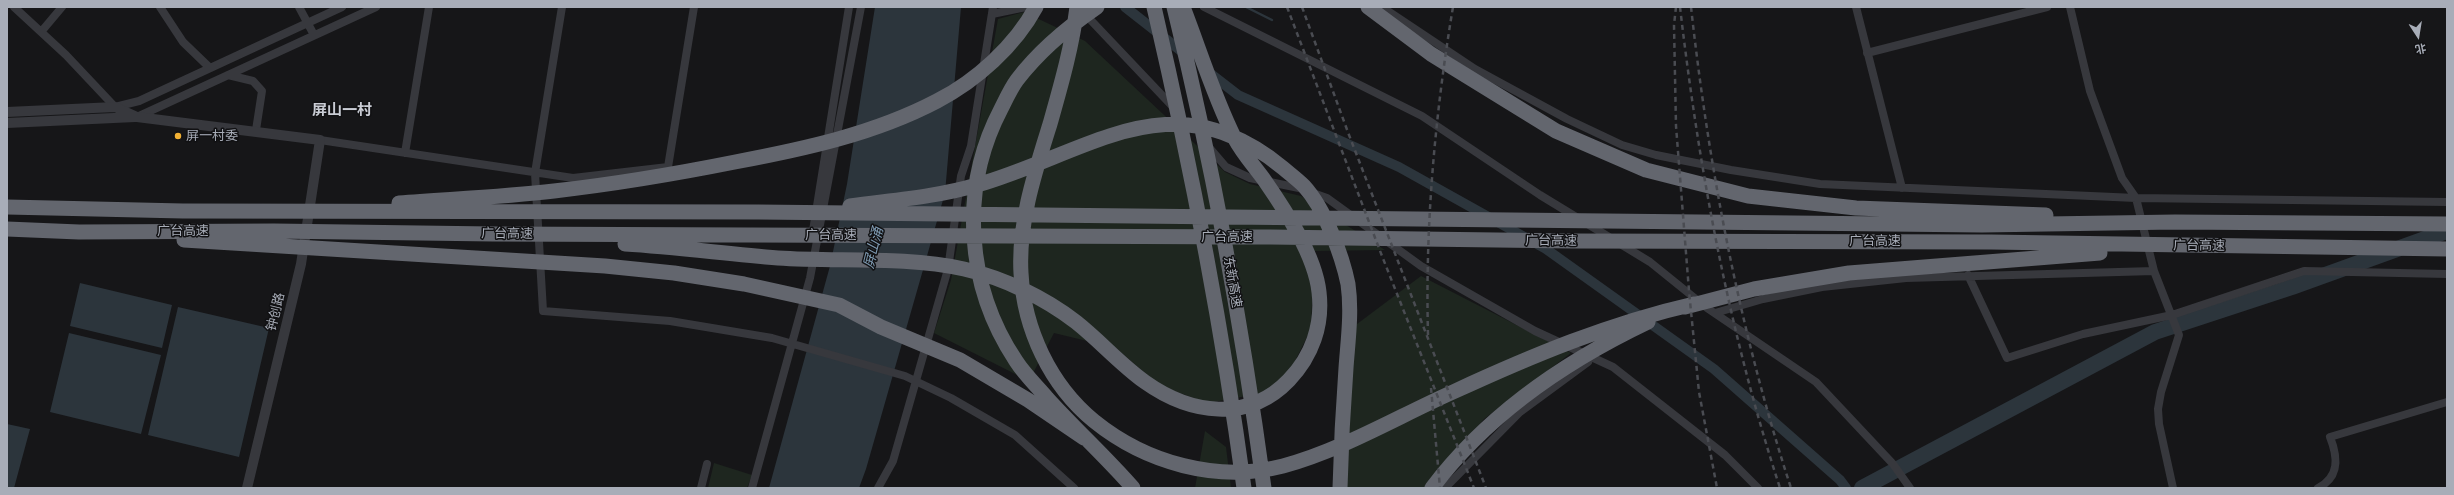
<!DOCTYPE html>
<meta charset="utf-8">
<style>
body{margin:0}
#map{position:relative;width:2454px;height:495px;overflow:hidden;background:#161618;font-family:"Fira Sans Condensed","Noto Sans SC",sans-serif}
canvas{display:block}
.frame{position:absolute;inset:0;border:8px solid #a8adb8;pointer-events:none}
.north{position:absolute;left:2398px;top:16px;width:40px;height:40px;-webkit-text-stroke:3px #111113;paint-order:stroke;rotate:168deg;font-size:11px;font-weight:700;line-height:16px;text-align:center;color:#a8adb8}
.north::after{content:'';display:block;margin:auto;width:14px;height:18px;background:#a8adb8;clip-path:polygon(50% 0,100% 100%,50% 72%,0 100%)}
</style>
<div id="map">
<canvas width="2454" height="495"></canvas>
<div class="frame"></div>
<div class="north">北</div>
</div>
<script>
const c = document.querySelector('canvas').getContext('2d');
c.lineJoin = 'round';
function paint(path, color) { c.fillStyle = color; c.fill(path, 'evenodd'); }
function strokePath(path, color, width, dash) { c.strokeStyle = color; c.lineWidth = width; c.lineCap = dash ? 'butt' : 'round'; c.setLineDash(dash || []); c.stroke(path); }
function label(font, color, halo, rows, align = 'center') {
  c.font = font + ' "Fira Sans Condensed","Noto Sans SC",sans-serif'; c.lineWidth = 3; c.setLineDash([]); c.textBaseline = 'middle'; c.strokeStyle = halo; c.fillStyle = color; for (const [text, x, y, turn = 0] of rows) {
    c.save(); c.translate(x, y); c.rotate((+turn || 0) * Math.PI / 180); c.textAlign = isNaN(turn) ? turn : align; if (halo) c.strokeText(text, 0, 0); c.fillText(text, 0, 0); c.restore();
  }
}
const green = new Path2D(`
 M 1024,12 L 1085,41 L 1225,172 L 1250,184 L 1301,196 L 1385,250 L 1314,251 L 1311,329 L 1289,373 L 1263,393 L 1208,403 L 1160,386 L 1116,348 L 1054,333 L 1029,381 L 934,333 L 951,280 L 998,19 Z
 M 1421,276 L 1571,353 L 1484,419 L 1426,488 L 1336,488 L 1353,327 Z
 M 1205,431 L 1226,447 L 1231,488 L 1195,488 Z
 M 714,463 L 752,475 L 747,488 L 708,488 Z`);
const water = new Path2D(`
 M 875,7 L 961,7 L 945,193 L 866,469 L 859,488 L 769,488 L 830,266 L 847,184 Z
 M 80,283 L 172,305 L 162,348 L 70,326 Z
 M 178,307 L 269,328 L 239,457 L 148,435 Z
 M 69,333 L 161,355 L 141,434 L 50,412 Z
 M 7,424 L 30,429 L 14,488 L 7,488 Z`);
const stream = new Path2D(`
 M 1246,7 L 1272,20`);
const canal = new Path2D(`
 M 1125,7 L 1185,54
 M 1207,71 L 1238,95 L 1399,167 L 1546,249 L 1714,369 L 1840,480 L 1846,488`);
const river = new Path2D(`
 M 1862,488 L 2155,332 L 2292,287 L 2447,231`);
const minor = new Path2D(`
 M 14,7 L 66,55 L 115,107 L 139,101 L 342,7
 M 160,7 L 183,42 L 210,68
 M 299,7 L 314,35
 M 562,7 L 535,173 L 543,311 L 670,321 L 772,338 L 905,376 L 951,398 L 1015,435 L 1074,488
 M 1204,7 L 1422,116 L 1540,195 L 1650,262 L 1707,308 L 1816,382 L 1893,464 L 1910,488
 M 1382,7 L 1475,69 L 1567,119 L 1622,145 L 1656,155 L 1731,170 L 1820,184 L 2136,198 L 2447,202
 M 1856,7 L 1902,188
 M 2070,7 L 2090,91 L 2122,178 L 2136,198 L 2154,271 L 2179,335 L 2161,392 L 2158,409 L 2159,424 L 2173,488
 M 1084,13 L 1175,109
 M 992,14 L 1026,7
 M 41,32 L 62,7
 M 1867,53 L 2047,7
 M 228,75 L 253,81 L 262,91 L 256,130
 M 137,117 L 376,7
 M 320,140 L 573,178 L 668,167 L 694,7
 M 1208,146 L 1226,167 L 1250,178 L 1299,188 L 1327,198 L 1421,266 L 1535,331 L 1613,367 L 1725,455 L 1758,488
 M 405,153 L 429,7
 M 812,237 L 849,7
 M 1968,275 L 2007,358 L 2083,334 L 2172,315 L 2304,271 L 2447,274
 M 1715,313 L 1763,299 L 1822,287 L 1906,278 L 2154,271
 M 701,488 L 707,464
 M 752,488 L 810,278 L 861,7
 M 878,488 L 893,461 L 948,269 L 961,176 L 971,146 L 993,7
 M 1445,488 L 1520,412 L 1588,362
 M 2318,488 C 2340,477 2338,457 2330,437 L 2447,402`);
const tertiary = new Path2D(`
 M 7,112 L 115,107 L 137,117 L 320,140 L 301,264 L 247,488
 M 7,123 L 135,117`);
const motorway = new Path2D(`
 M 1077,7 C 1072,47 1061,85 1050,124 C 1035,172 1018,223 1021,273 C 1024,329 1050,385 1094,421 C 1146,463 1217,483 1283,466 C 1342,450 1397,417 1453,392 C 1531,356 1610,323 1694,304
 M 1097,7 C 1068,27 1039,51 1017,80 C 1011,88 1006,99 1001,109 C 959,189 966,286 1016,361 C 1025,375 1037,386 1047,398 C 1075,429 1106,457 1133,488
 M 1154,7 C 1191,166 1222,326 1244,488
 M 1174,7 C 1213,166 1242,326 1264,488
 M 1368,7 L 1431,54 L 1556,131 L 1646,170 L 1748,196 L 1856,208 L 2046,215
 M 399,203 C 451,199 503,197 554,191 C 615,184 675,174 735,162 C 804,149 874,134 937,101 C 976,81 1015,46 1036,7
 M 850,206 C 893,200 936,197 977,185 C 1089,153 1172,76 1283,168 C 1290,174 1298,180 1304,186 C 1325,209 1342,255 1348,284 C 1352,312 1348,340 1346,368 C 1343,408 1341,448 1340,488
 M 7,207 L 183,211 L 758,212 L 1982,225 L 2175,222 L 2447,224
 M 7,229 L 79,232 L 274,231 L 493,234 L 1270,237 L 1572,241 L 1991,242 L 2447,249
 M 184,240 L 605,266 L 674,273 L 744,284 L 839,305 L 881,327 L 960,360 L 1028,400 L 1084,438
 M 625,244 C 676,247 727,254 778,258 C 839,262 904,256 964,269 C 1004,278 1045,298 1076,322 C 1100,341 1120,364 1145,382 C 1190,414 1248,423 1289,380 C 1312,356 1323,325 1319,292 C 1315,255 1285,210 1265,181 C 1255,167 1243,154 1235,139 C 1214,97 1200,51 1183,7
 M 1685,307 L 1754,289 L 1849,273 L 2100,253
 M 1432,488 C 1487,415 1566,361 1648,322`);
const rail = new Path2D(`
 M 1287,7 L 1382,256 L 1474,488
 M 1302,7 L 1349,135 L 1486,488
 M 1676,7 L 1674,25 L 1676,126 L 1689,291 L 1699,392 L 1717,488
 M 1680,7 C 1699,170 1729,332 1780,488
 M 1691,7 C 1709,170 1740,332 1791,488
 M 1428,335 C 1425,226 1435,114 1453,7
 M 1431,388 L 1440,488`);
const markers = [
 [178,136,4,"#f2b134"]
];
const poiNames = [
 ["屏一村委",186,136]
];
const streetNames = [
 ["广台高速",183,231],
 ["广台高速",507,234,1],
 ["广台高速",831,235],
 ["广台高速",1227,237],
 ["广台高速",1551,241,1],
 ["广台高速",1875,241],
 ["广台高速",2199,246,1],
 ["东新高速",1232,282,80],
 ["钟创路",276,312,-76]
];
const waterNames = [
 ["屏山涌",874,248,-76]
];
const quarterNames = [
 ["屏山一村",342,111]
];
paint(green, '#1e261f');
paint(water, '#2c353c');
strokePath(stream, '#2c353c', 2.5);
strokePath(canal, '#2c353c', 10);
strokePath(river, '#2c353c', 16);
strokePath(minor, '#37383d', 8);
strokePath(tertiary, '#37383d', 10);
strokePath(motorway, '#63666e', 15);
strokePath(rail, '#4a4c52', 2.5, [5, 4]);
for (const [x, y, r, color] of markers) { const dot = new Path2D(); dot.arc(x, y, r, 0, 2 * Math.PI); c.fillStyle = color; c.fill(dot); strokePath(dot, '#111113', 1.5); }
label('13px', '#a8adb8', '#111113', poiNames, 'left');
label('13px', '#a8adb8', '#111113', streetNames);
label('italic 14px', '#7f9bb3', '#111113', waterNames);
label('bold 15px', '#c9ccd4', '#111113', quarterNames);
</script>
